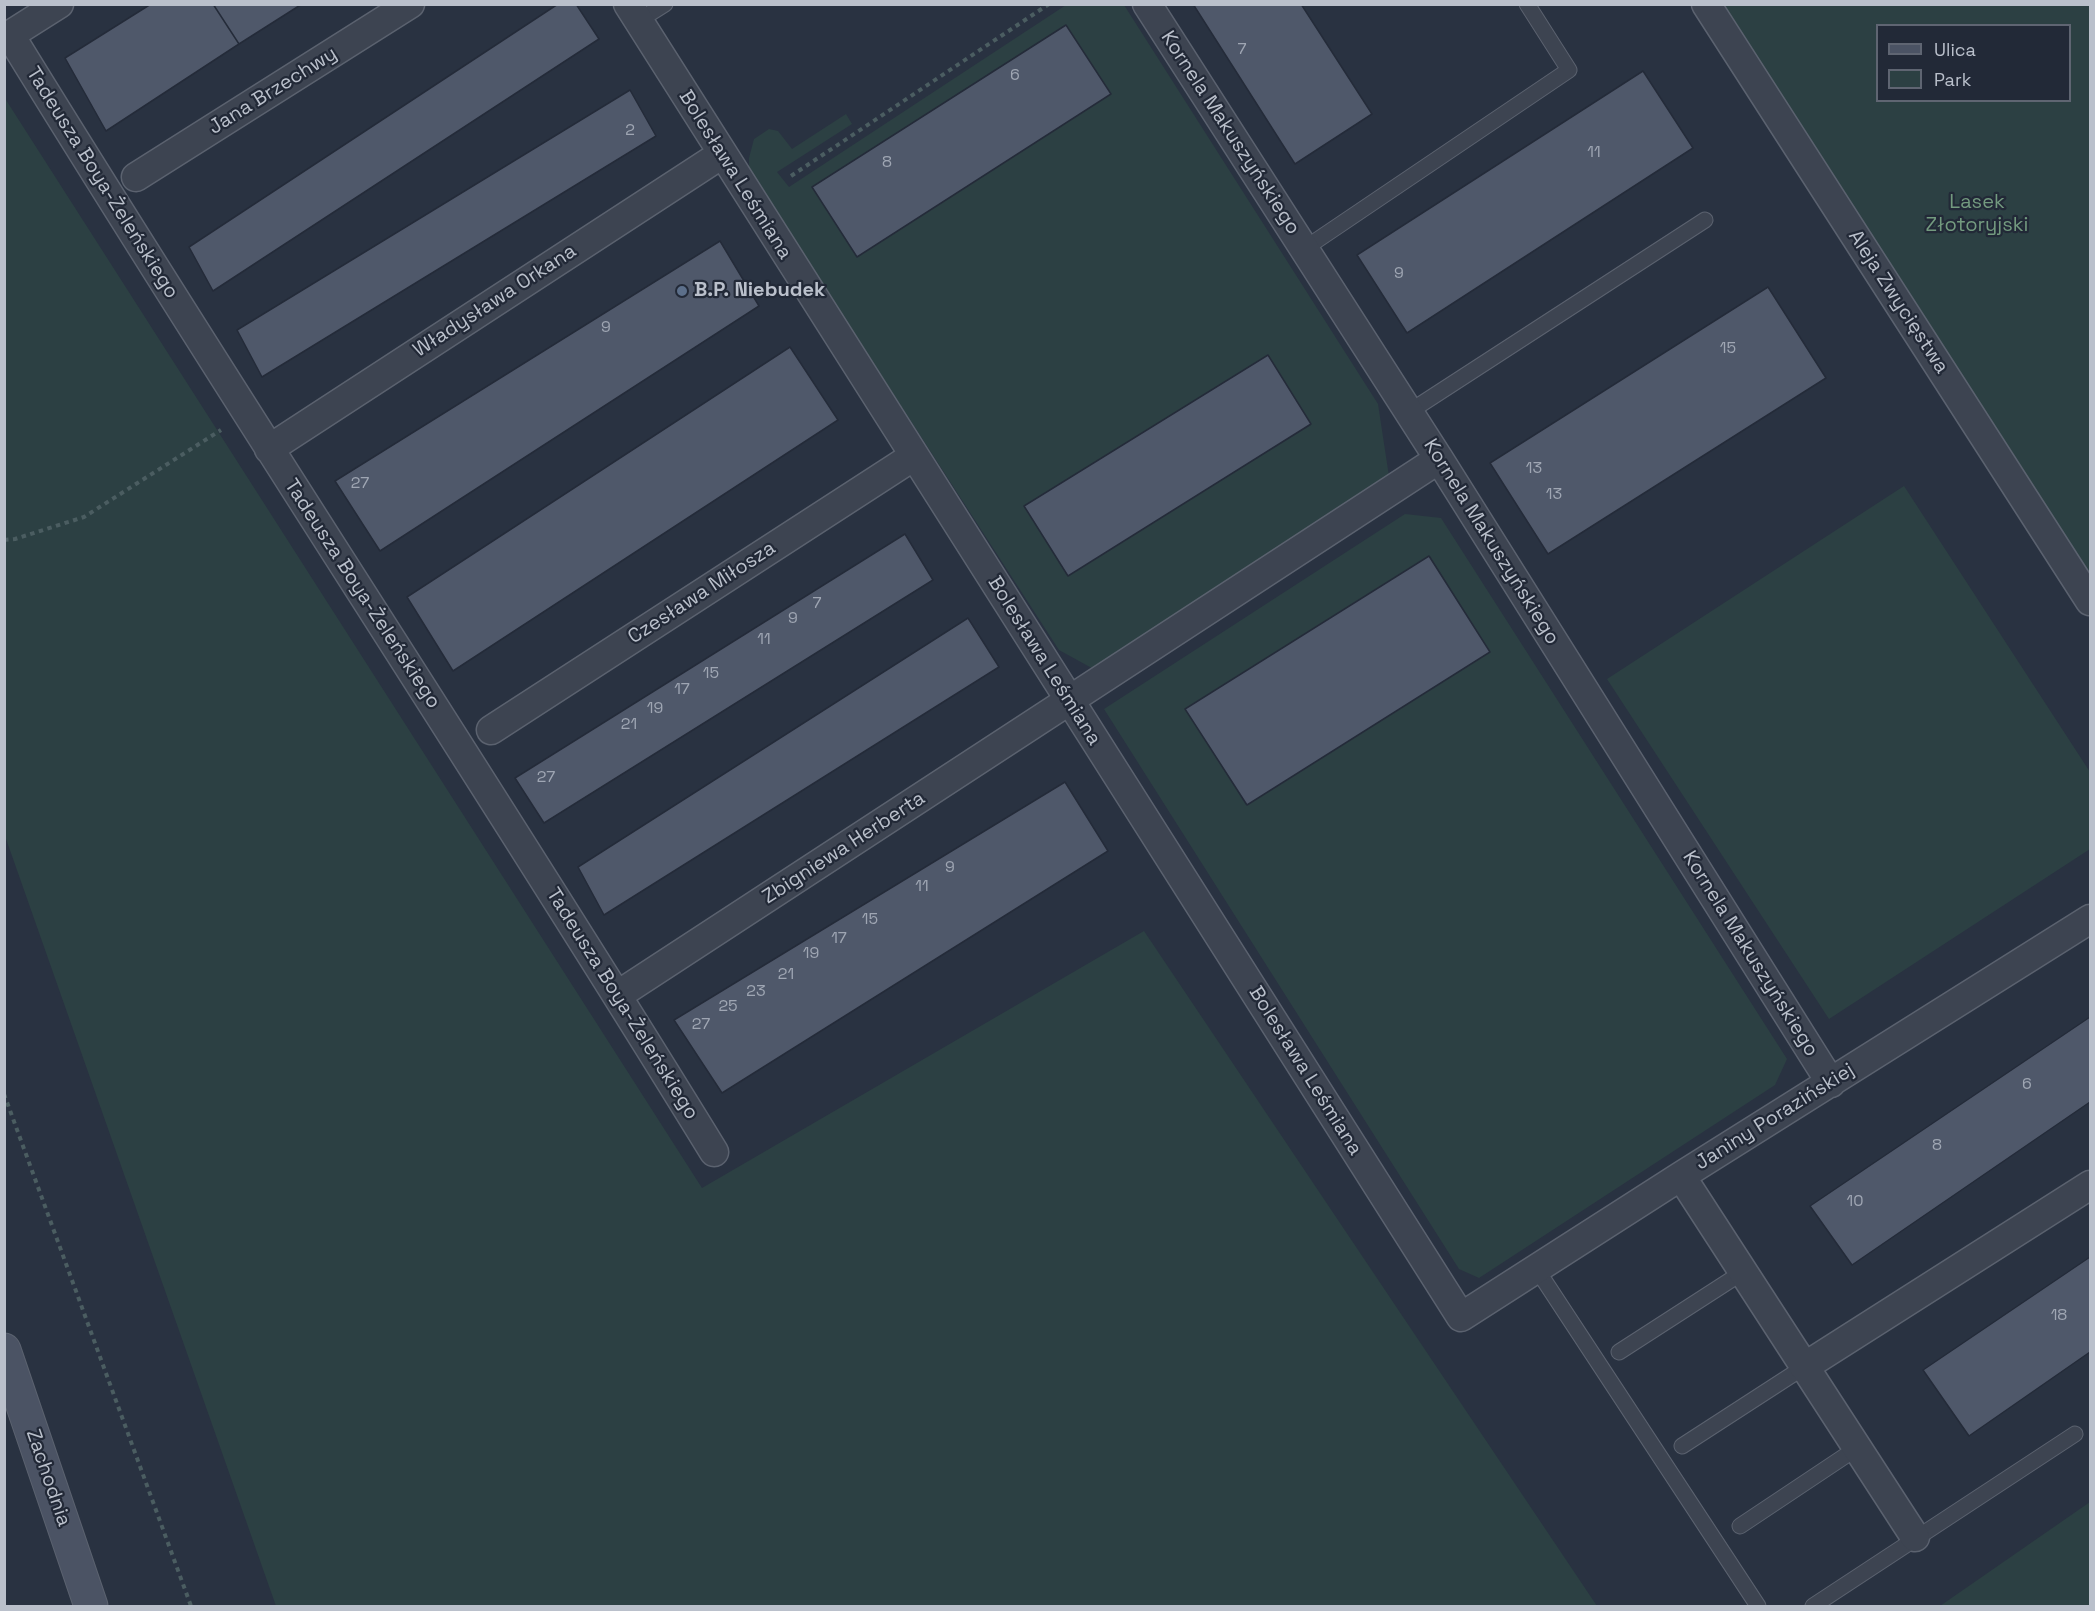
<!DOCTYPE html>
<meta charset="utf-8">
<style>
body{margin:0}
#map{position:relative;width:2095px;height:1611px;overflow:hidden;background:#293241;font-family:"Space Grotesk",sans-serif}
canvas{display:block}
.frame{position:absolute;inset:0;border:6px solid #bac0cb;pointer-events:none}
.legend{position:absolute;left:1876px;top:24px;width:195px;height:78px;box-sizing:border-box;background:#222937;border:2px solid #5f6572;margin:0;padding:8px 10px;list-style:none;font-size:18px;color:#bac0cb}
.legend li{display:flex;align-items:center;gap:12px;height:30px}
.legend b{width:30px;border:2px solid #5f6572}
</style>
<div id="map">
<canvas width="2095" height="1611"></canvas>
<div class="frame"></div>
<ul class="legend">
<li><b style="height:8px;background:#4b5364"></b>Ulica</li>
<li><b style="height:16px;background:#2c4043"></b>Park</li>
</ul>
</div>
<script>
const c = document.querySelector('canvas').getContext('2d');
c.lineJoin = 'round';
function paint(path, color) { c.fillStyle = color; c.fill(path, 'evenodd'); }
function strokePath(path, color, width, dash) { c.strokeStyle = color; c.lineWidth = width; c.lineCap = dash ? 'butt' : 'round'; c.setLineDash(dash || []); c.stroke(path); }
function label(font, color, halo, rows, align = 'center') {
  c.font = font + ' "Space Grotesk",sans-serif'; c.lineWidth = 4.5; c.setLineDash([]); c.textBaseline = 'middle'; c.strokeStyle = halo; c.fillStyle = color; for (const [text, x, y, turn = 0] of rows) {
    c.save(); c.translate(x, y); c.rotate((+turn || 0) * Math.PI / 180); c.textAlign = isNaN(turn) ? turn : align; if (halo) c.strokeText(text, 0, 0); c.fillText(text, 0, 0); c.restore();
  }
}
const green = new Path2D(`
 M 1066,5 L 1124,5 L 1378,404 L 1390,483 L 1099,672 L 1059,650 L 749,171 L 749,158 L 754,139 L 769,129 L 778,131 L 792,149 L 846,114 L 852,124 L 777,172 L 789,187 ZM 1065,25 L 1110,94 L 857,257 L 812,187 ZM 1268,355 L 1311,425 L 1067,575 L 1024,506 Z
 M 1706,5 L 2090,5 L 2090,611 ZM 1878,26 L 2070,26 L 2070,100 L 1878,100 Z
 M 6,100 L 702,1188 L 1144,931 L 1597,1606 L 276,1606 L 5,836 Z
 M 1904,486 L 2090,772 L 2090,849 L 1829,1019 L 1607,679 Z
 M 1405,514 L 1441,518 L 1787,1059 L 1775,1085 L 1479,1278 L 1459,1269 L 1104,709 ZM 1430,556 L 1490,652 L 1246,805 L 1186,709 Z
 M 2090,1502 L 2090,1606 L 1940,1606 Z`);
const building = new Path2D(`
 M 151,4 L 213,4 L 239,44 L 106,131 L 65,58 Z
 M 213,4 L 302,4 L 239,44 Z
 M 558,4 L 576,4 L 599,39 L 213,291 L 189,247 Z
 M 1193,4 L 1301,4 L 1372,114 L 1295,164 Z
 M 1066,25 L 1111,94 L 857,257 L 812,187 Z
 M 1643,71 L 1693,148 L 1407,333 L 1357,255 Z
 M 630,90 L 656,136 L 262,377 L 237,330 Z
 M 720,241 L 759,306 L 380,551 L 335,481 Z
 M 1768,287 L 1826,378 L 1548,554 L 1490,463 Z
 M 790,347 L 838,420 L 453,671 L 407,597 Z
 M 1268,355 L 1311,424 L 1068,576 L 1024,506 Z
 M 905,534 L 933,580 L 544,823 L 515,778 Z
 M 1429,556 L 1490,652 L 1247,805 L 1185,709 Z
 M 968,618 L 999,667 L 604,915 L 578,867 Z
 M 1065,782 L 1108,851 L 722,1093 L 674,1020 Z
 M 2090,1017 L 2090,1102 L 1852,1265 L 1810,1206 Z
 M 2090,1257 L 2090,1352 L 1969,1436 L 1923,1370 Z`);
const path = new Path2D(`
 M 791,176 L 1049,4
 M 4,540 L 15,539 L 84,517 L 221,430
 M 4,1094 L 191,1606`);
const lane = new Path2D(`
 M 638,21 L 665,4
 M 1304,249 L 1569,70 L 1527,4
 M 1409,412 L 1705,220
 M 1536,1268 L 1758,1606
 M 1619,1352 L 1743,1272
 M 1682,1446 L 1804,1367
 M 1740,1526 L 1857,1448
 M 1813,1606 L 2075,1434`);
const street = new Path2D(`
 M 59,4 L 10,35 C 240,410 484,777 714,1152
 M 628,4 L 1461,1317 L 1681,1176 L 2090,919
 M 1147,4 L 1439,459 L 1831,1083
 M 1706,4 L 2090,601
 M 136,177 L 410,4
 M 269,449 L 722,154
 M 491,730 L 914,456
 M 618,995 L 1439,459
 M 1681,1176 L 1915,1537
 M 1804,1367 L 2090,1185`);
const secondary = new Path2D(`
 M 4,1350 L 91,1606`);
const markers = [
 [682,291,6,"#5c6f8a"]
];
const numberNames = [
 ["7",1242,50],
 ["6",1015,76],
 ["2",630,131],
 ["11",1594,153],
 ["8",887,163],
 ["9",1399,274],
 ["9",606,328],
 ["15",1728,349],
 ["13",1534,469],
 ["27",360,484],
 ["13",1554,495],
 ["7",817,604],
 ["9",793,619],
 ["11",764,640],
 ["15",711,674],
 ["17",682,690],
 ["19",655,709],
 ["21",629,725],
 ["27",546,778],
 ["9",950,868],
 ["11",922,887],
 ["15",870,920],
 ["17",839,939],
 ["19",811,954],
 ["21",786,975],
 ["23",756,992],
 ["25",728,1007],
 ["27",701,1025],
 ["6",2027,1085],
 ["8",1937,1146],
 ["10",1855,1202],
 ["18",2059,1316]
];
const streetNames = [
 ["Jana Brzechwy",273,91,-32],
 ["Kornela Makuszyńskiego",1230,133,57],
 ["Bolesława Leśmiana",735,175,58],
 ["Tadeusza Boya-Żeleńskiego",102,183,58],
 ["Władysława Orkana",495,301,-33],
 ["Aleja Zwycięstwa",1898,302,57],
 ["Kornela Makuszyńskiego",1491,542,58],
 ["Czesława Miłosza",702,593,-33],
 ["Tadeusza Boya-Żeleńskiego",362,594,57],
 ["Bolesława Leśmiana",1044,661,58],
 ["Zbigniewa Herberta",844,848,-33],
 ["Kornela Makuszyńskiego",1750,954,58],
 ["Tadeusza Boya-Żeleńskiego",622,1004,58],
 ["Bolesława Leśmiana",1305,1071,58],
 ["Janiny Porazińskiej",1775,1117,-32],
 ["Zachodnia",48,1478,71]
];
const parkNames = [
 ["Lasek",1977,203],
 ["Złotoryjski",1977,226]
];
const poiNames = [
 ["B.P. Niebudek",694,291]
];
paint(green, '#2c4043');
paint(building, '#4f586a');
strokePath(building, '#242b39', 1.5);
strokePath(lane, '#5b626f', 17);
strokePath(street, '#5b626f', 31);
strokePath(secondary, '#5b626f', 35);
strokePath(path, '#4b5d61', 4, [4.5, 4.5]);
strokePath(lane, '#3d4451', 15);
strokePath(street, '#3d4451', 28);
strokePath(secondary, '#4b5364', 33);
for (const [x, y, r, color] of markers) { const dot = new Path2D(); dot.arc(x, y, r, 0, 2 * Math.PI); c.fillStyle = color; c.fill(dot); strokePath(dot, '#222937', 2); }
label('16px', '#9fa6b3', null, numberNames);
label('20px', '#bac0cb', '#222937', streetNames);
label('20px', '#739a7f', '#222937', parkNames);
label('bold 20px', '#bac0cb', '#222937', poiNames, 'left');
</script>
